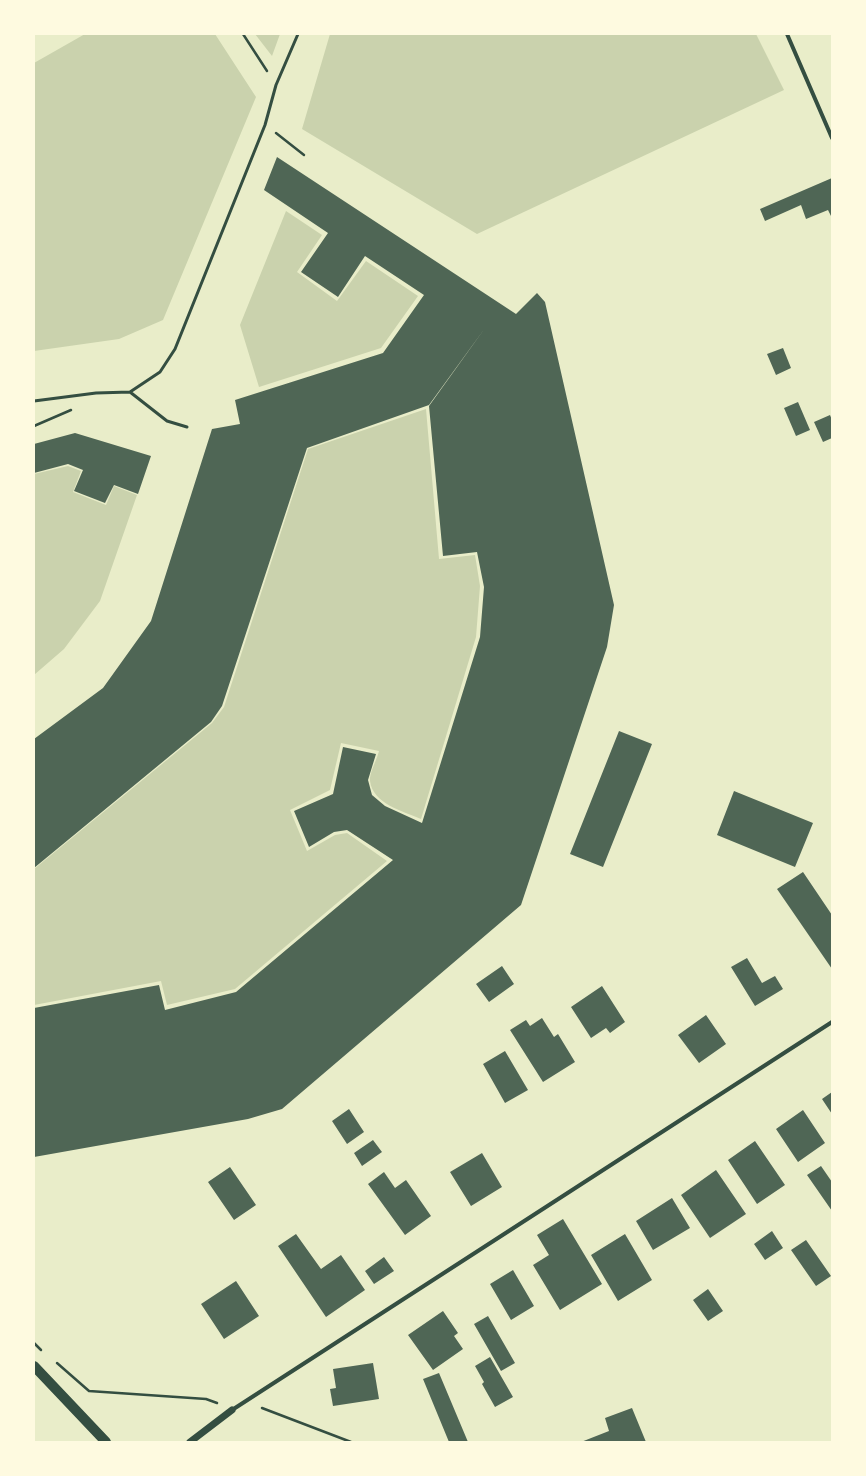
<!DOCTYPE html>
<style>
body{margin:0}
#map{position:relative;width:866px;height:1476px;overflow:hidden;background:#e9edc9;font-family:"Space Grotesk",sans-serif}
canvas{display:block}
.frame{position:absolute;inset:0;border:35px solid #fefae0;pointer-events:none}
</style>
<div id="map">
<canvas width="866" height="1476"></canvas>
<div class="frame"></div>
</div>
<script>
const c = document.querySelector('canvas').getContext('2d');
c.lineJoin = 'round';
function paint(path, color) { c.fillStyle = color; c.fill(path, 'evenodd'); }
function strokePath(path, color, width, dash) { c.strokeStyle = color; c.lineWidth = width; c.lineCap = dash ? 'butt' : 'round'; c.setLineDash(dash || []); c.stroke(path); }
const green = new Path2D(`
 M 85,34 L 215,34 L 256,97 L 163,320 L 119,339 L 34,351 L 34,63 Z
 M 255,34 L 280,34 L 272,56 Z
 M 330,34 L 756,34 L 784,90 L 477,234 L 302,129 Z
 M 286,211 L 322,235 L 297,272 L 337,301 L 366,261 L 418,296 L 381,348 L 259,387 L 240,325 Z
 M 426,409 L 439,559 L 475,555 L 480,586 L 476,637 L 421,819 C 403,811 373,804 370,781 C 369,773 377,760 379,751 L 341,743 L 330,790 L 290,810 L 307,851 L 335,835 L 347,833 L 387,861 L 235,989 L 167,1005 L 161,981 L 34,1005 L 34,869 L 212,723 L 224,707 L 308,449 Z
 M 68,466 L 81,471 L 73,492 L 106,505 L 114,486 L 137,495 L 100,601 L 64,649 L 34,675 L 34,474 Z`);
const building = new Path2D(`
 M 277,157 L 516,314 L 537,293 L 545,302 L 614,605 L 607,647 L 521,905 L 282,1109 L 248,1119 L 34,1157 L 34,1008 L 159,985 L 165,1010 L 236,992 L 393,860 L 347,830 L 334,832 L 309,847 L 294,811 L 333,794 L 343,747 L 376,754 L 368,780 L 372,795 L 385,806 L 422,823 L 480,637 L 484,587 L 477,552 L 443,556 L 429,406 L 485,328 L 429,405 L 307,448 L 222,706 L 211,722 L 34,868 L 34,739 L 103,688 L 151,621 L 212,429 L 240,424 L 235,400 L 383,353 L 424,295 L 365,256 L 338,297 L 301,272 L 328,233 L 264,190 Z
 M 832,178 L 832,215 L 831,216 L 828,210 L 806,219 L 801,205 L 765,221 L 760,209 Z
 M 783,348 L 791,368 L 776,375 L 767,354 Z
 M 798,402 L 810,430 L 796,436 L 784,408 Z
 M 830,415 L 832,420 L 832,438 L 823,442 L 814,422 Z
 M 75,433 L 151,456 L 138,494 L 114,485 L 105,503 L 74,491 L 83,470 L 68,464 L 34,473 L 34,444 Z
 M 619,731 L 652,744 L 603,867 L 570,854 Z
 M 734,791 L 813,823 L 795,867 L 717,835 Z
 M 803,872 L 832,915 L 832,969 L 777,889 Z
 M 747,958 L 762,983 L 775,976 L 783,989 L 755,1006 L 731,967 Z
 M 502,966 L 514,984 L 489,1002 L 476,984 Z
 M 602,986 L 625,1022 L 610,1033 L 606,1028 L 591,1038 L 571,1007 Z
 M 706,1015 L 726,1044 L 699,1063 L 678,1035 Z
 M 542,1018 L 554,1037 L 558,1034 L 575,1062 L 543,1082 L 510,1030 L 526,1020 L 530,1026 Z
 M 505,1051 L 528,1090 L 505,1103 L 483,1064 Z
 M 832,1092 L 832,1114 L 822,1099 Z
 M 349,1109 L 364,1132 L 347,1144 L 332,1121 Z
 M 803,1110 L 825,1143 L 798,1162 L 776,1129 Z
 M 373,1140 L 382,1152 L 362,1166 L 354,1153 Z
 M 755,1141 L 785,1185 L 757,1204 L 728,1160 Z
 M 482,1153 L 502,1187 L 471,1206 L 450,1172 Z
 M 821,1166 L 832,1182 L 832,1211 L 807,1175 Z
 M 230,1167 L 256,1205 L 234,1220 L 208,1182 Z
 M 716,1170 L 746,1214 L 710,1238 L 681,1195 Z
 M 384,1172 L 395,1188 L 406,1180 L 431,1216 L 405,1235 L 368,1184 Z
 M 672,1198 L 690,1228 L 653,1250 L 636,1221 Z
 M 563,1219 L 602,1284 L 560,1310 L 533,1265 L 549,1255 L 537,1235 Z
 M 772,1231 L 783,1248 L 765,1260 L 754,1244 Z
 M 296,1234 L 321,1269 L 341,1255 L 365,1290 L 326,1317 L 278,1246 Z
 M 625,1234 L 652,1280 L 618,1301 L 591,1255 Z
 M 806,1240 L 831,1276 L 816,1286 L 791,1250 Z
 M 384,1257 L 394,1271 L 374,1284 L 365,1271 Z
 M 513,1270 L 534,1306 L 511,1320 L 490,1284 Z
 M 236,1281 L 259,1316 L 224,1339 L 201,1304 Z
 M 708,1289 L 723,1311 L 708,1321 L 693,1300 Z
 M 443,1311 L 458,1333 L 454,1336 L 463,1349 L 433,1370 L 408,1335 Z
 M 488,1316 L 515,1363 L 501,1371 L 474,1324 Z
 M 490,1357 L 513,1397 L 495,1407 L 482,1384 L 484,1382 L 475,1366 Z
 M 373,1363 L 379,1399 L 333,1406 L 330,1389 L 336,1388 L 333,1369 Z
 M 439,1373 L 468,1442 L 449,1442 L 423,1379 Z
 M 632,1408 L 646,1442 L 581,1442 L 609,1431 L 605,1418 Z`);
const path = new Path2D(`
 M 243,34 L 267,71
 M 276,133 L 304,155
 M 34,426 L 71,410
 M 34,1343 L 41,1350
 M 57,1363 L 89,1391 L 206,1399 L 217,1403
 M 262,1408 L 351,1442`);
const service = new Path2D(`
 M 130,392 L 167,421 L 187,427
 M 34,401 L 96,393 L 130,392 L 160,372 L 175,349 L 265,125 L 276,85 L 298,34`);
const minor = new Path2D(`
 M 787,34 L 832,138
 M 232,1410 L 832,1022`);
const tertiary = new Path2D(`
 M 190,1442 L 232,1410`);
const primary = new Path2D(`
 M 34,1366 L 106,1442`);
paint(green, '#cad2ad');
paint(building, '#4f6655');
strokePath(path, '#344e41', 2.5);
strokePath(service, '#344e41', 3);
strokePath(minor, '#344e41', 4);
strokePath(tertiary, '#344e41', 7);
strokePath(primary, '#344e41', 10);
</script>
